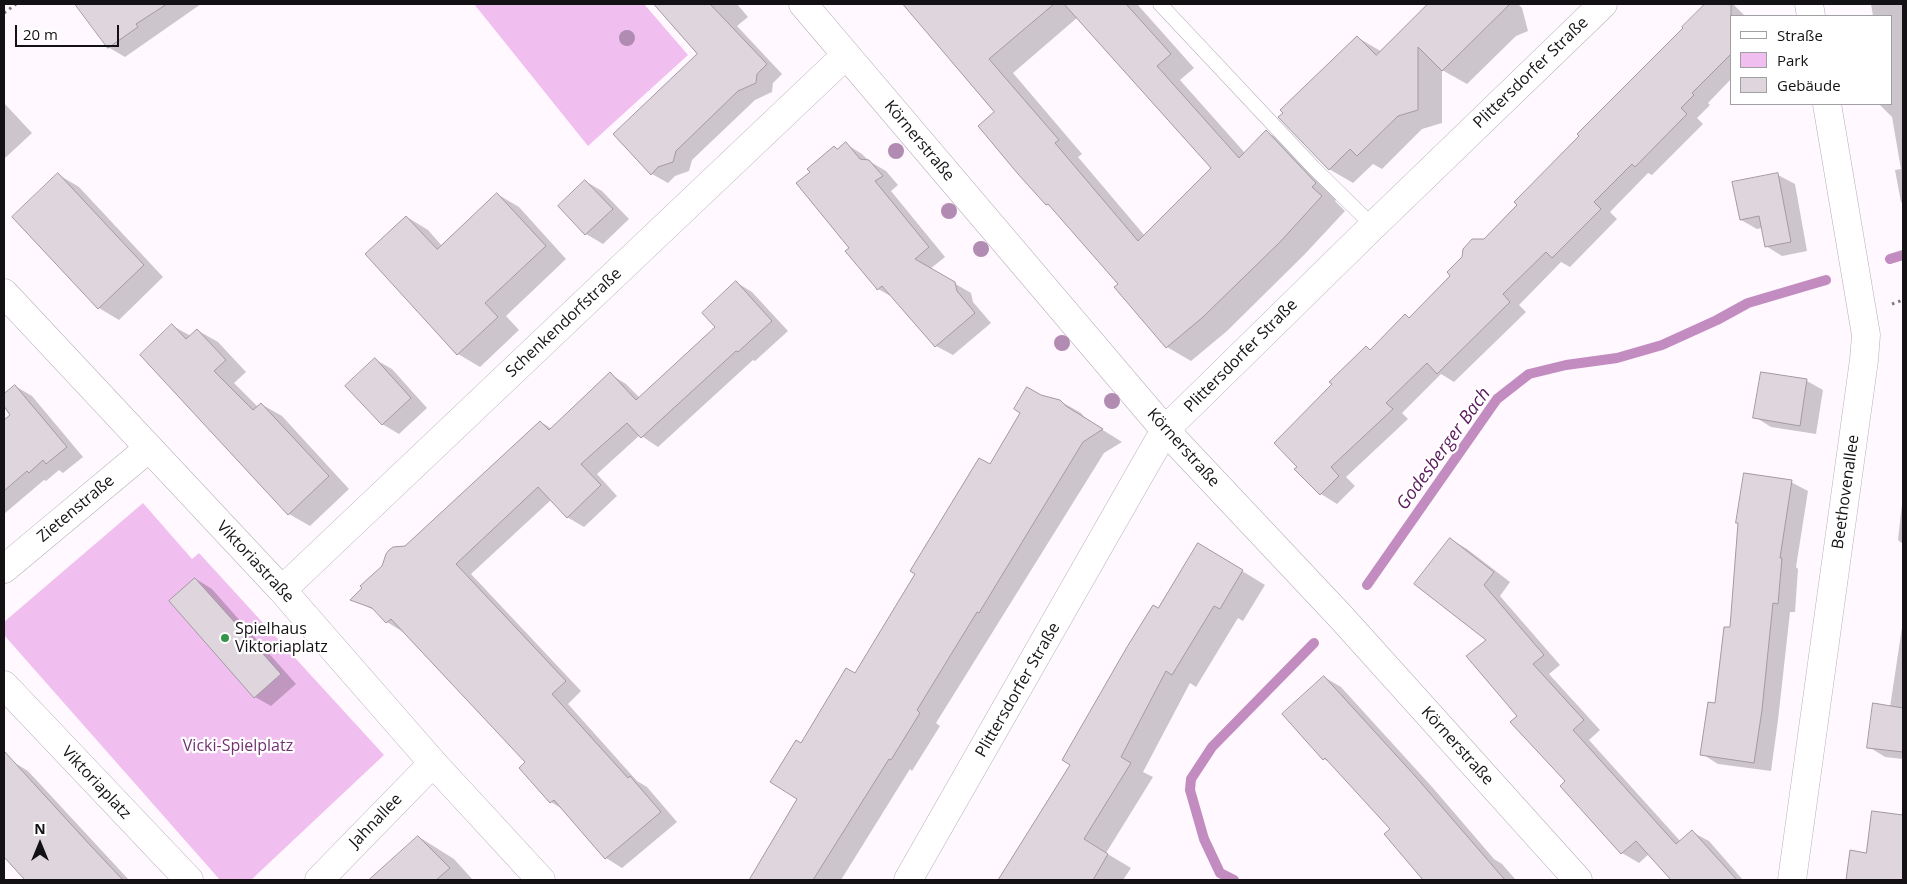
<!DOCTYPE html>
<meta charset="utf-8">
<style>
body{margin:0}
#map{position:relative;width:1907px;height:884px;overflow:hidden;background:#fff8ff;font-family:"Open Sans",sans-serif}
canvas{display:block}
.frame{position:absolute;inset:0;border:5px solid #141114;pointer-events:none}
.legend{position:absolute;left:1730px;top:15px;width:162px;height:90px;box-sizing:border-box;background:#fff;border:1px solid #a1a0a1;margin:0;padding:6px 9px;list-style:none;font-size:15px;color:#141114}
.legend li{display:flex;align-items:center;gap:10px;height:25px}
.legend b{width:25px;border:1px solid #a1a0a1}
.north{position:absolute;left:15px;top:819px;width:50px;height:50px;-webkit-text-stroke:4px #fff;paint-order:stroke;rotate:0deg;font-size:14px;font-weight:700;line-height:20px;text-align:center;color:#141114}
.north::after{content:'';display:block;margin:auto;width:18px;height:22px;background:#141114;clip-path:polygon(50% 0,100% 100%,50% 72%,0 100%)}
.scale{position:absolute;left:15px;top:25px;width:104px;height:22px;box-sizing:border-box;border:2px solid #141114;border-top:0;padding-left:6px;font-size:15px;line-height:18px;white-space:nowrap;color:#141114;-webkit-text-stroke:4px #fff;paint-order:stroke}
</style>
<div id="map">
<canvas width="1907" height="884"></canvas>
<div class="frame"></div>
<ul class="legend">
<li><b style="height:6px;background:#fff"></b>Straße</li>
<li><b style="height:14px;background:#f1bfef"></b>Park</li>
<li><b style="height:14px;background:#ded5dd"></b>Gebäude</li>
</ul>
<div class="north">N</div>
<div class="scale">20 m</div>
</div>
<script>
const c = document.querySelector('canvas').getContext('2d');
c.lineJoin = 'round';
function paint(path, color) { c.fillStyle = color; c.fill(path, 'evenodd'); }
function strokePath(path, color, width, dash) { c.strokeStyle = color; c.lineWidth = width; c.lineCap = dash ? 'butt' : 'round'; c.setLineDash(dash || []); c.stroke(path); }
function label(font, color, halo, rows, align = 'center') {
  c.font = font + ' "Open Sans",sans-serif'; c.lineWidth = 4.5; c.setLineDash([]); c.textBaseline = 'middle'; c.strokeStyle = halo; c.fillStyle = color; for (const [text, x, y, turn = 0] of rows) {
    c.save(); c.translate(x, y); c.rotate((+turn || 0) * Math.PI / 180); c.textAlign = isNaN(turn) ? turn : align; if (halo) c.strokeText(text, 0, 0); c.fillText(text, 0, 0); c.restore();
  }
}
const green = new Path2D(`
 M 474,4 L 644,4 L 688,55 L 588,146 Z
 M 143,503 L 192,559 L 199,553 L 384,755 L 251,880 L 220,880 L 4,635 L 4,622 Z`);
const shadow = new Path2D(`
 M 77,4 L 201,4 L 125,57 L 108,47 Z
 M 656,4 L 737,4 L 748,17 L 737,26 L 782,74 L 773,83 L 772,92 L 755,100 L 692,160 L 689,171 L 675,176 L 668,183 L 652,174 L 699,54 Z
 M 905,4 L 1137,4 L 1194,68 L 1180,80 L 1245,153 L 1266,132 L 1290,145 L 1339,197 L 1335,201 L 1345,211 L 1304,255 L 1227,331 L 1191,361 L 1167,347 L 1120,284 L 1052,207 L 1047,204 L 996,112 ZM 1078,17 L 1213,168 L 1145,236 L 1078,157 L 1082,154 L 1013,73 Z
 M 1430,4 L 1518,4 L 1522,8 L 1528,31 L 1516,36 L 1467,84 L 1442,70 L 1442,123 L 1422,129 L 1382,169 L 1373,164 L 1353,183 L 1329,169 L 1357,37 L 1382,52 Z
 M 1706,4 L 1733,4 L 1745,16 L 1731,16 L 1731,79 L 1708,103 L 1710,105 L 1697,118 L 1703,124 L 1652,175 L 1648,173 L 1610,212 L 1617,219 L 1570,267 L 1561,262 L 1519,305 L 1526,312 L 1454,382 L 1441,374 L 1402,413 L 1408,419 L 1346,477 L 1355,486 L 1337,504 L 1321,494 L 1296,470 L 1299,467 L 1334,384 L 1366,347 L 1371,350 L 1405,316 L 1410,318 Z
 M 1871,4 L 1903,4 L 1903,204 L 1901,202 L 1895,170 L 1901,169 L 1892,117 L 1879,104 L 1891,104 L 1891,16 L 1873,16 Z
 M 4,103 L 32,133 L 4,159 Z
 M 846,144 L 862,154 L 869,161 L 886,171 L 898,185 L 891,191 L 945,257 L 930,269 L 971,293 L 973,302 L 991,323 L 953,355 L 936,346 L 894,298 L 878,289 L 851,248 L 811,173 L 835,147 L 839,150 Z
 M 59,175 L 79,187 L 163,277 L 119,320 L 99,308 Z
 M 1778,175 L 1795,184 L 1807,251 L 1782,256 L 1766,246 L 1762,228 L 1757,229 L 1741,220 Z
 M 585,181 L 602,191 L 629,219 L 603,244 L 586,234 L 559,206 Z
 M 497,194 L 519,207 L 566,259 L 506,316 L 519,330 L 480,367 L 458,354 L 367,254 L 407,217 L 428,230 L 442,246 Z
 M 736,282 L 752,292 L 788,331 L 755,361 L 753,360 L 658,447 L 640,435 L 597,474 L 617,496 L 584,527 L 567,517 L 551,500 L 471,574 L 581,691 L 568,704 L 637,781 L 647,787 L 677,822 L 622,868 L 606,858 L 564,810 L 551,802 L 521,768 L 527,762 L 403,632 L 387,622 L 378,612 L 352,599 L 405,547 L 541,422 L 552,429 L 610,374 L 626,384 L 640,398 L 716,327 Z
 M 173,326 L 191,336 L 197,330 L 218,342 L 246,372 L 234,383 L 258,407 L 261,404 L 282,416 L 349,489 L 310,526 L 289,514 Z
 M 376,360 L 392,369 L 427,408 L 399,434 L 382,424 Z
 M 1762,373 L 1807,381 L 1823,390 L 1816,434 L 1771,427 L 1755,417 Z
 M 15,386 L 32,396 L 83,457 L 63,473 L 59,470 L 46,481 L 44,480 L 4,514 L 4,421 L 12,415 L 4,404 L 4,395 Z
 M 1041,396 L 1060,401 L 1081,413 L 1087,420 L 1122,442 L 1104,453 L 936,723 L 940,726 L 912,771 L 910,769 L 841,880 L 750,880 L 799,798 L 801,745 L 855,675 L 990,466 Z
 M 1791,482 L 1808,491 L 1796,567 L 1798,569 L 1795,612 L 1790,612 L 1778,720 L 1771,771 L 1718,764 L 1702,754 L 1716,705 L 1731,629 Z
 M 1903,495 L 1903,544 L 1898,540 Z
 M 1450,539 L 1467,549 L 1510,582 L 1500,596 L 1560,665 L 1549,674 L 1600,730 L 1589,740 L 1681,842 L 1692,832 L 1709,841 L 1743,880 L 1673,880 L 1649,854 L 1639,863 L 1622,853 L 1561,786 L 1567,781 L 1519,716 L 1488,640 Z
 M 1221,558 L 1265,585 L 1243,621 L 1238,618 L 1196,687 L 1190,683 L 1143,772 L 1153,777 L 1106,853 L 1131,868 L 1123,880 L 999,880 L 1072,764 L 1159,609 Z
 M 196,579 L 212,589 L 296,684 L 271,706 L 255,697 Z
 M 1903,621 L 1903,759 L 1885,757 L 1869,747 L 1890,707 Z
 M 1324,677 L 1341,687 L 1433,788 L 1494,859 L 1502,864 L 1516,880 L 1431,880 L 1392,829 L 1331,763 L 1324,759 Z
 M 4,752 L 12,761 L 28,771 L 129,880 L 27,880 L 4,855 Z
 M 1873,813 L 1903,817 L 1903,880 L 1847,880 L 1851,852 L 1867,855 Z
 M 419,837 L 454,859 L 473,880 L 374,880 Z`);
const stream = new Path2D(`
 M 1890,259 L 1903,255
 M 1367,585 L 1497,399 L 1529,374 L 1566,365 L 1617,358 L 1662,345 L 1717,320 L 1748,303 L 1826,280
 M 1234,880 L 1220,873 L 1204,839 L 1190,790 L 1191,779 L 1212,747 L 1314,643`);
const building = new Path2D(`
 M 75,4 L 167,4 L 136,24 L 138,27 L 108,48 Z
 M 654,4 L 710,4 L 767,64 L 757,74 L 756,83 L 738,91 L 676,151 L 673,162 L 658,167 L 651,175 L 613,134 L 697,54 Z
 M 903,4 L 1054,4 L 989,59 L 1059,140 L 1055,143 L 1138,241 L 1211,168 L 1064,4 L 1126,4 L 1171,54 L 1157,66 L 1239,158 L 1266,130 L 1316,183 L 1312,187 L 1322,196 L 1280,242 L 1203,317 L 1166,348 L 1114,287 L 1118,284 L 1048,204 L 1046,205 L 1018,174 L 978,126 L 994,112 Z
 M 1428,4 L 1510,4 L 1442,71 L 1418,47 L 1418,110 L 1398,116 L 1357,156 L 1350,149 L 1329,170 L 1278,117 L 1283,113 L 1280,110 L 1357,36 L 1376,55 Z
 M 1705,4 L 1731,4 L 1731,54 L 1692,93 L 1694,95 L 1681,108 L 1687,114 L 1635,167 L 1632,164 L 1594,202 L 1601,209 L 1552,258 L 1546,252 L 1503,294 L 1510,302 L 1437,374 L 1427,363 L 1386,403 L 1393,409 L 1331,467 L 1339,476 L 1320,495 L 1294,469 L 1297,467 L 1274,443 L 1332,384 L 1329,382 L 1366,346 L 1370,350 L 1405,314 L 1409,318 L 1450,276 L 1447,272 L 1462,257 L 1463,249 L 1472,239 L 1484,239 L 1517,205 L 1514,202 L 1579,136 L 1577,134 L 1683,28 L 1682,27 Z
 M 846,142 L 860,159 L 869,160 L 883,176 L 875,181 L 929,247 L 915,259 L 955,282 L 957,291 L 975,313 L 935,347 L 882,286 L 877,290 L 876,288 L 845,251 L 849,248 L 796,183 L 810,172 L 807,169 L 834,146 L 837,149 Z
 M 58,173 L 144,265 L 98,309 L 12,217 Z
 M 1778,173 L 1791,242 L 1765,247 L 1759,216 L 1740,220 L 1732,182 Z
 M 585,180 L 613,209 L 585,235 L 558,206 Z
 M 497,193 L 546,246 L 485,303 L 498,317 L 457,355 L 365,254 L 406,216 L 437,249 Z
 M 736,281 L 772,321 L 738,352 L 736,351 L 641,438 L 627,423 L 581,464 L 601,485 L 567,518 L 538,487 L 456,564 L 566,681 L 552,694 L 628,778 L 630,776 L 661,812 L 605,859 L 554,800 L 550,803 L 519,768 L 525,762 L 391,619 L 386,623 L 372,608 L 350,600 L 362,588 L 360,586 L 382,566 L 386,554 L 389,550 L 393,547 L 405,546 L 540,421 L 549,430 L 610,372 L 636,400 L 715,327 L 702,313 Z
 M 172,324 L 186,339 L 197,329 L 226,360 L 214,371 L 253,410 L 261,403 L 329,476 L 288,515 L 140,355 Z
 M 375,358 L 411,398 L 382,425 L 345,386 Z
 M 1761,372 L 1807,379 L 1800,426 L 1753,418 Z
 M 15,385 L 67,447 L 46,464 L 43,460 L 29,473 L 27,471 L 4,491 L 4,420 L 10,415 L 4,406 L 4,394 Z
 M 1027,387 L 1041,395 L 1060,400 L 1066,406 L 1103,429 L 1083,442 L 979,613 L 977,612 L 917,710 L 920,713 L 891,760 L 889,759 L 813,880 L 749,880 L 797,799 L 770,782 L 796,740 L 801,743 L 846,668 L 855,673 L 915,574 L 910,571 L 979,458 L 990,464 L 1020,413 L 1014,409 Z
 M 1744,473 L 1792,480 L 1780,558 L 1782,558 L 1778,604 L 1773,603 L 1762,710 L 1754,763 L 1700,755 L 1708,702 L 1715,703 L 1724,627 L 1730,627 L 1738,523 L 1736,523 Z
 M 1450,538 L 1494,572 L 1484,585 L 1544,655 L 1533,664 L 1584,720 L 1573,730 L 1676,844 L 1692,830 L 1737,880 L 1671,880 L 1636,841 L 1621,854 L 1560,786 L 1565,781 L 1510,722 L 1517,716 L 1466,656 L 1486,640 L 1414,584 Z
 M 1198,543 L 1243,570 L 1220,609 L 1214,606 L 1172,675 L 1166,671 L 1121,757 L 1131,763 L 1084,839 L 1108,854 L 1093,880 L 998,880 L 1070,765 L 1062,760 L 1127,647 L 1153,605 L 1158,608 Z
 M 195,578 L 281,674 L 254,698 L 169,601 Z
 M 1324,676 L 1416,777 L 1505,880 L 1423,880 L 1384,834 L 1390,829 L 1325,758 L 1323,760 L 1282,714 Z
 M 1873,703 L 1903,708 L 1903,752 L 1867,748 Z
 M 4,751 L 90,845 L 123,880 L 25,880 L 4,857 Z
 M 1872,811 L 1903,815 L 1903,880 L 1846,880 L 1850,850 L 1866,853 Z
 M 418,836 L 450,868 L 436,880 L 369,880 Z`);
const path = new Path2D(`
 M 4,13 L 16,4
 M 1892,304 L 1903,300`);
const service = new Path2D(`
 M 1160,4 L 1313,167 L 1373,226`);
const minor = new Path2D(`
 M 803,4 L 1165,430 L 1341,617 L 1578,880
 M 1809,4 L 1811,16
 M 4,293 L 282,590 L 433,763 L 541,880
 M 4,569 L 149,448
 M 282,590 L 846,55
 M 4,685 L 189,880
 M 319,880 L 433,763
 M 908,880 L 1165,430 L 1373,226 L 1603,4
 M 1792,880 L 1864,360 L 1866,335 L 1827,104`);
const trees = [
 [627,38],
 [896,151],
 [949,211],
 [981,249],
 [1062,343],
 [1112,401]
];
const markers = [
 [225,638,5,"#359448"]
];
const streetNames = [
 ["Plittersdorfer Straße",1531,73,-44],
 ["Körnerstraße",919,141,50],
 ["Schenkendorfstraße",564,323,-43],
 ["Plittersdorfer Straße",1241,356,-45],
 ["Körnerstraße",1183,448,48],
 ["Beethovenallee",1846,492,-82],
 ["Zietenstraße",76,509,-40],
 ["Viktoriastraße",255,562,47],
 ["Plittersdorfer Straße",1018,690,-60],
 ["Körnerstraße",1457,746,48],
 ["Viktoriaplatz",96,783,47],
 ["Jahnallee",376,821,-46]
];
const poiNames = [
 ["Spielhaus",235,629],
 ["Viktoriaplatz",235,647]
];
const parkNames = [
 ["Vicki-Spielplatz",238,746]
];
const waterNames = [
 ["Godesberger Bach",1444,449,-54]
];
paint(green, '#f1bfef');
paint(shadow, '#0003');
strokePath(stream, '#c28cc1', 10);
paint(building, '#ded5dd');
strokePath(building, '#a29aa2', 1);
strokePath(service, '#b8afb7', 15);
strokePath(minor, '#b8afb7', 29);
strokePath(path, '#817c81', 3, [2.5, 4]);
strokePath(service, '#fff', 14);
strokePath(minor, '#fff', 28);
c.fillStyle = '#b18bb1';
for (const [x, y] of trees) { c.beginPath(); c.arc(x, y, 8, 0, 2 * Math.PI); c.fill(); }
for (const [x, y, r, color] of markers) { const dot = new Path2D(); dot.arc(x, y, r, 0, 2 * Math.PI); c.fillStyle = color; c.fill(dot); strokePath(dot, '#fff', 2); }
label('16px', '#141114', '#fff', streetNames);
label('16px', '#141114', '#fff', poiNames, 'left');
label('16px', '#723172', '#fff', parkNames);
label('italic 18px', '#5a1a5b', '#fff', waterNames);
</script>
